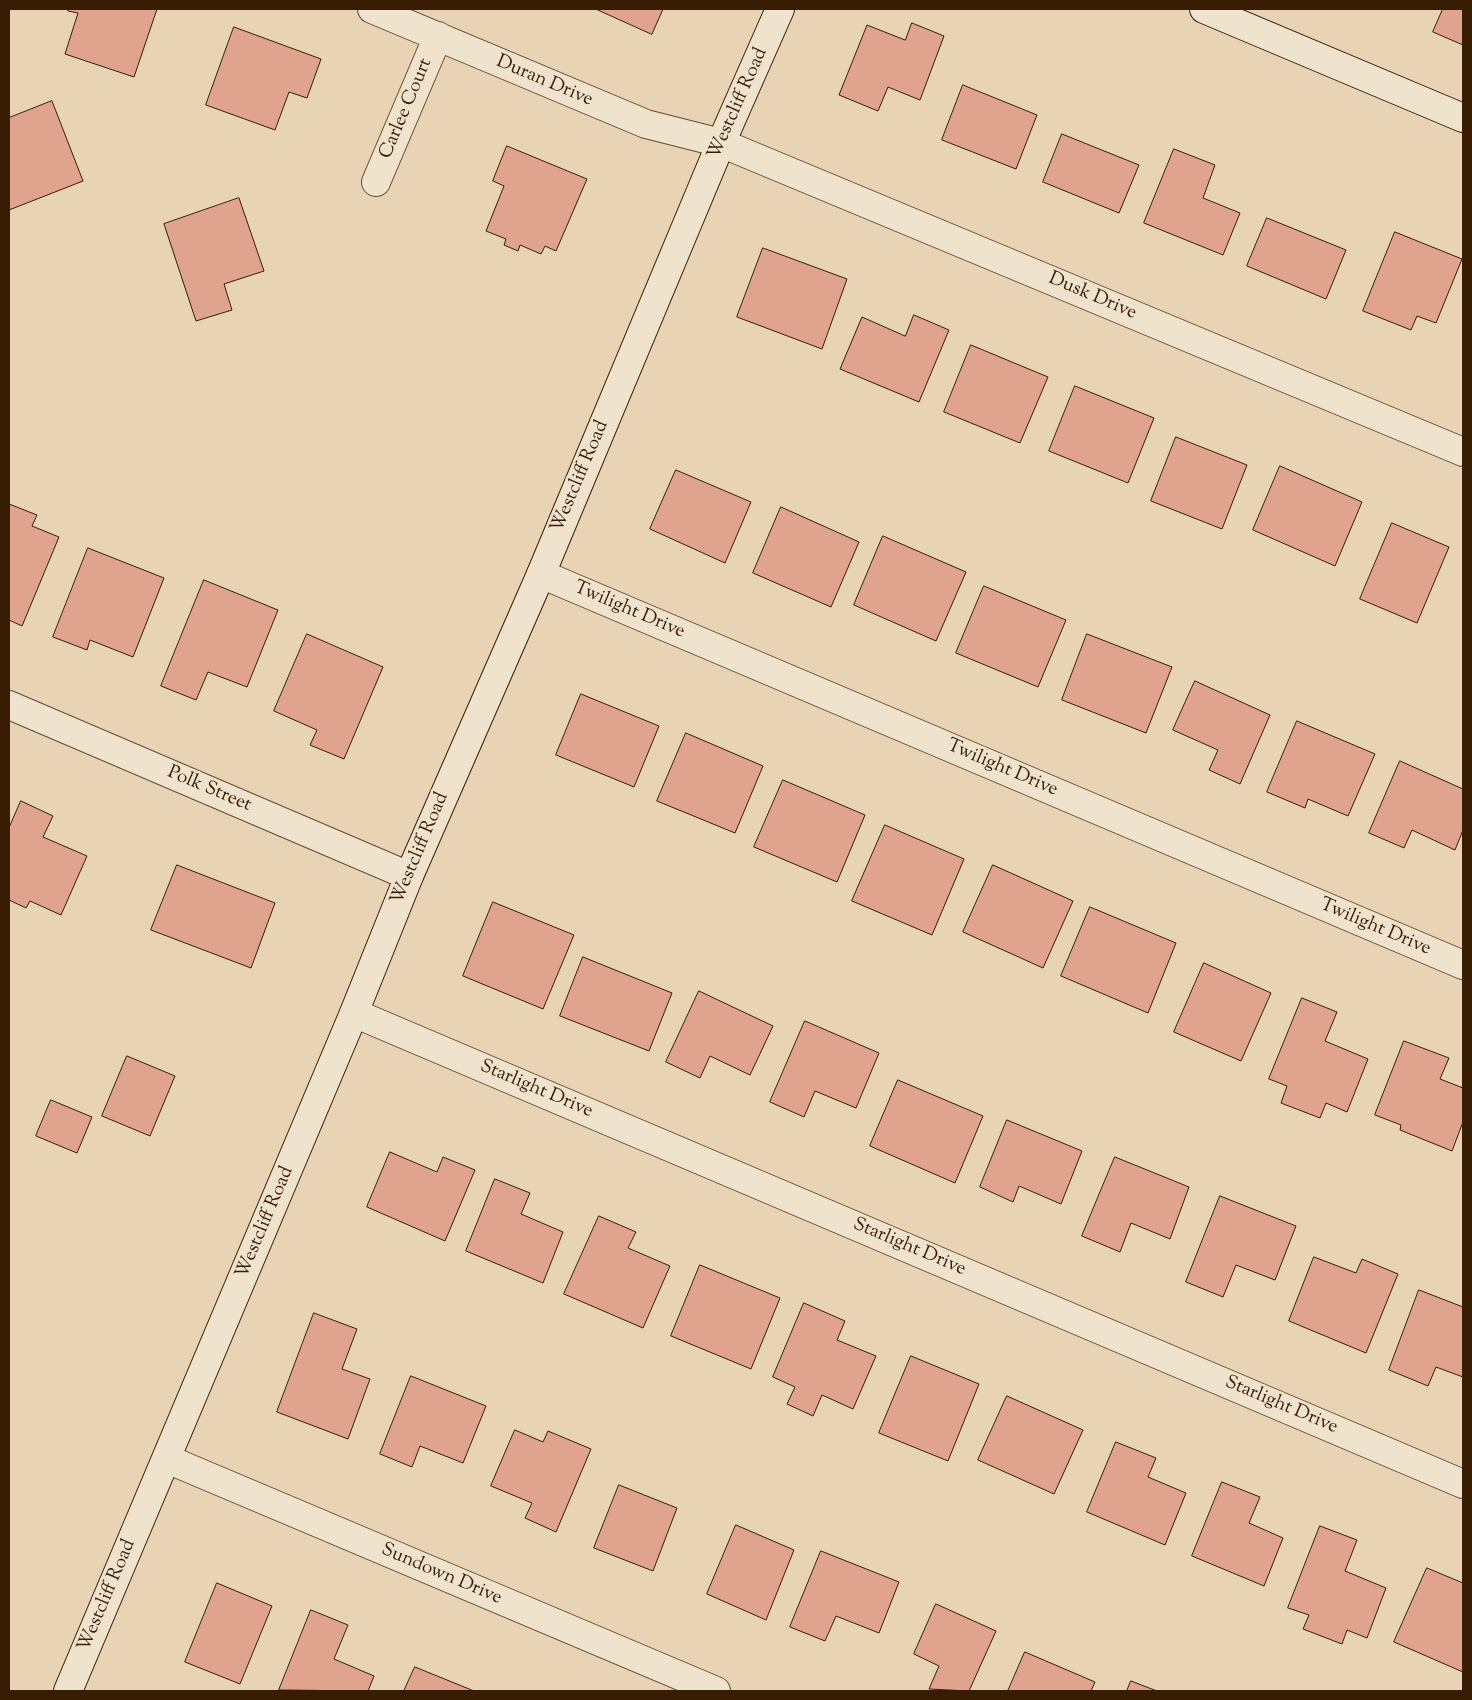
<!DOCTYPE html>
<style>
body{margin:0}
#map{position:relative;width:1472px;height:1700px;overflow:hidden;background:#e8d4b4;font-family:"Sorts Mill Goudy",serif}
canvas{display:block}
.frame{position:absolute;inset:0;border:10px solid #381d04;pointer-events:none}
</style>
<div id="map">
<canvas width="1472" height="1700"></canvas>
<div class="frame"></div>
</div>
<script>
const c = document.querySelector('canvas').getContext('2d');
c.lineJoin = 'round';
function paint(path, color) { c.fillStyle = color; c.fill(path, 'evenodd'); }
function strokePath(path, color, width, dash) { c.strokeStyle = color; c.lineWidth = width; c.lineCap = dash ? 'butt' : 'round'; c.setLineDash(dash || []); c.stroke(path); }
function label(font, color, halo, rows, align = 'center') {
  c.font = font + ' "Sorts Mill Goudy",serif'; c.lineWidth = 5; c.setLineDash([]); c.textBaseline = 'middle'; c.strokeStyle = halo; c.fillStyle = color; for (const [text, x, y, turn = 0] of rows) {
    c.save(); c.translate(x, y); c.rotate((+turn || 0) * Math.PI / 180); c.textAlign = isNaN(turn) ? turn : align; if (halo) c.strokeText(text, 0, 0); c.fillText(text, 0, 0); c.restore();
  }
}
const building = new Path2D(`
 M 69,9 L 157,9 L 134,77 L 65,54 L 78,13 L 68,11 Z
 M 596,9 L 663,9 L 652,34 Z
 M 1443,9 L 1463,9 L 1463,45 L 1433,32 Z
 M 912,23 L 944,36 L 920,100 L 888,87 L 878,111 L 839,95 L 867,25 L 905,40 Z
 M 234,27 L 321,59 L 307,98 L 289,92 L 275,130 L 206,105 Z
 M 963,85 L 1037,115 L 1016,169 L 942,140 Z
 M 52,101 L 83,181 L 9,210 L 9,118 Z
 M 1062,134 L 1139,165 L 1119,213 L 1043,182 Z
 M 507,146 L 587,179 L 556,251 L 545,246 L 541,254 L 520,245 L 518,251 L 504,245 L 506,239 L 486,231 L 504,186 L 493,181 Z
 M 1174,149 L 1215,165 L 1203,198 L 1240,213 L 1223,255 L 1144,223 Z
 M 239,198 L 264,271 L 224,284 L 232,310 L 196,321 L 164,224 Z
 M 1267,218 L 1346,250 L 1326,299 L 1247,266 Z
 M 1395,232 L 1462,259 L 1436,323 L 1417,316 L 1411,330 L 1363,311 Z
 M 763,248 L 847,279 L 822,349 L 737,317 Z
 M 914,315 L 949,330 L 919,402 L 840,369 L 862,317 L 905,336 Z
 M 971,345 L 1048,377 L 1020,443 L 944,412 Z
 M 1075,386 L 1154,418 L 1128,483 L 1049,451 Z
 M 1176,437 L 1247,465 L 1222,529 L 1151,501 Z
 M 1280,466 L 1362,502 L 1335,566 L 1253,530 Z
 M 676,470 L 751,502 L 725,563 L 650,529 Z
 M 9,504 L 37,515 L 32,526 L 59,537 L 22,626 L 9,620 Z
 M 781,507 L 859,542 L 831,607 L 753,573 Z
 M 1392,523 L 1449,547 L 1417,623 L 1360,599 Z
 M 883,536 L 966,572 L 936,641 L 854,605 Z
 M 88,548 L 164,578 L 133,657 L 90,640 L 87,650 L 53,637 Z
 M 204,580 L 278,610 L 247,687 L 208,672 L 196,700 L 161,686 Z
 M 984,586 L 1066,620 L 1038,687 L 956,653 Z
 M 307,634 L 383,667 L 344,759 L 310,745 L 317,730 L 274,711 Z
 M 1087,634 L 1172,667 L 1146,733 L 1062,700 Z
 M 1195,681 L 1270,715 L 1240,784 L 1209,770 L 1218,750 L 1173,730 Z
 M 581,694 L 659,726 L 634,787 L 556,755 Z
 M 1297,721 L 1375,754 L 1348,816 L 1308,799 L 1305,808 L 1267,792 Z
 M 686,733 L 763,766 L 735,833 L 657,801 Z
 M 1400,761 L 1463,789 L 1463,830 L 1455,850 L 1412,830 L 1404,848 L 1369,833 Z
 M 783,780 L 865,815 L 837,882 L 754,847 Z
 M 21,801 L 53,816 L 43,837 L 87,856 L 61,915 L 30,901 L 26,908 L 9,900 L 9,828 Z
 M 885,825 L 964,859 L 932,935 L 852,901 Z
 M 177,865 L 275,903 L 251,968 L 151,930 Z
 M 993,865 L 1073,901 L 1043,968 L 963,932 Z
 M 493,902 L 574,935 L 543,1009 L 463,976 Z
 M 1090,907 L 1176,943 L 1148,1013 L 1061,976 Z
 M 583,957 L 672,993 L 649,1051 L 560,1016 Z
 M 1204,963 L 1271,993 L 1241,1061 L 1174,1032 Z
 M 699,991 L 773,1026 L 750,1075 L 710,1056 L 700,1078 L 666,1062 Z
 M 1302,998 L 1337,1012 L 1325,1041 L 1368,1059 L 1347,1112 L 1326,1103 L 1320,1118 L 1281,1103 L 1287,1086 L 1269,1079 Z
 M 805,1021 L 879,1053 L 856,1108 L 815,1091 L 804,1117 L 770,1102 Z
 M 1404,1041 L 1449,1058 L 1440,1079 L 1463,1088 L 1463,1122 L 1452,1151 L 1400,1130 L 1401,1125 L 1375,1115 Z
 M 127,1056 L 175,1076 L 150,1136 L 102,1116 Z
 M 898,1080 L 983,1116 L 955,1183 L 870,1146 Z
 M 51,1100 L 92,1117 L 77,1153 L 36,1136 Z
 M 1007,1120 L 1082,1151 L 1061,1204 L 1019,1186 L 1013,1202 L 980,1187 Z
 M 390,1152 L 437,1172 L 443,1157 L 475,1170 L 445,1241 L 367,1207 Z
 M 1115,1157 L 1189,1187 L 1170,1239 L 1131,1223 L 1120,1252 L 1082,1236 Z
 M 495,1179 L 530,1193 L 521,1214 L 563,1232 L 543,1283 L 466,1251 Z
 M 1220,1196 L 1296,1226 L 1275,1280 L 1236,1265 L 1223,1297 L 1186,1282 Z
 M 599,1216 L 636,1232 L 628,1248 L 670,1266 L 643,1328 L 564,1294 Z
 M 1314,1257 L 1356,1273 L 1362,1259 L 1398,1274 L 1366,1353 L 1289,1321 Z
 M 700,1265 L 780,1298 L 751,1369 L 671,1336 Z
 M 1419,1290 L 1463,1307 L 1463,1377 L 1436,1367 L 1428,1386 L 1389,1370 Z
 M 804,1303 L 845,1321 L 837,1340 L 876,1356 L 853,1409 L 822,1395 L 813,1416 L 787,1404 L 795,1387 L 773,1377 Z
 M 314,1313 L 357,1329 L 342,1369 L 370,1379 L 348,1439 L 277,1412 Z
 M 911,1356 L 979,1384 L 948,1461 L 879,1433 Z
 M 411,1376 L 486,1406 L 463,1463 L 420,1446 L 412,1467 L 380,1454 Z
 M 1007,1396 L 1083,1430 L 1054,1494 L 978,1460 Z
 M 515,1430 L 543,1442 L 548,1431 L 591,1449 L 556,1532 L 525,1518 L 532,1503 L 491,1486 Z
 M 1116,1442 L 1156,1458 L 1148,1477 L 1186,1493 L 1165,1545 L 1087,1512 Z
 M 1222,1482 L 1260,1497 L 1249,1523 L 1283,1538 L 1264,1586 L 1192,1556 Z
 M 619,1485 L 677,1508 L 653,1571 L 594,1548 Z
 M 736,1525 L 794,1550 L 766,1620 L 707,1594 Z
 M 1320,1526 L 1357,1540 L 1345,1571 L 1386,1588 L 1367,1638 L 1347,1630 L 1342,1644 L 1303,1629 L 1309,1615 L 1288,1608 Z
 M 821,1551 L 899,1582 L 879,1633 L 836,1616 L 825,1641 L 790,1627 Z
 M 1427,1568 L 1463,1583 L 1463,1672 L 1394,1642 Z
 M 217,1583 L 272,1606 L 240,1684 L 185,1662 Z
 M 936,1604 L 996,1631 L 969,1691 L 929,1689 L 939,1666 L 914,1654 Z
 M 311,1610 L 348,1625 L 334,1659 L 374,1676 L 368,1691 L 279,1690 Z
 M 1025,1652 L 1095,1682 L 1091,1691 L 1008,1691 Z
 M 415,1667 L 474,1691 L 404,1691 Z
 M 1131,1681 L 1157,1691 L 1127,1691 Z`);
const street = new Path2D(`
 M 372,9 L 646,124 L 721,143 L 1463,452
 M 376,182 L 438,36
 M 541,574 L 1463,965
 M 9,705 L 409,876
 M 354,1013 L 1463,1484
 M 167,1459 L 716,1691`);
const secondary = new Path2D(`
 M 1204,9 L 1463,118
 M 68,1691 L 354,1013 L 409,876 L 541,574 L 721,143 L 780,9`);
const streetNames = [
 ["Duran Drive",544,82,23],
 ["Westcliff Road",739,104,-66],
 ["Carlee Court",407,109,-67],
 ["Dusk Drive",1092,297,23],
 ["Westcliff Road",581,477,-67],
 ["Twilight Drive",629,611,23],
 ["Twilight Drive",1002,769,23],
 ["Polk Street",209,790,23],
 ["Westcliff Road",421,849,-67],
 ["Twilight Drive",1375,928,23],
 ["Starlight Drive",536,1090,23],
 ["Westcliff Road",266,1223,-67],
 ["Starlight Drive",909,1248,23],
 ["Starlight Drive",1281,1406,23],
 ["Sundown Drive",441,1575,23],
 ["Westcliff Road",108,1596,-67]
];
paint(building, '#dfa38e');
strokePath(building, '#381d04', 1);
strokePath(street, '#644b30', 30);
strokePath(secondary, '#381d04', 30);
strokePath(street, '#f0e3ce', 28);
strokePath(secondary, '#f0e3ce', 28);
label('19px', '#381d04', '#f0e3ce', streetNames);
</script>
